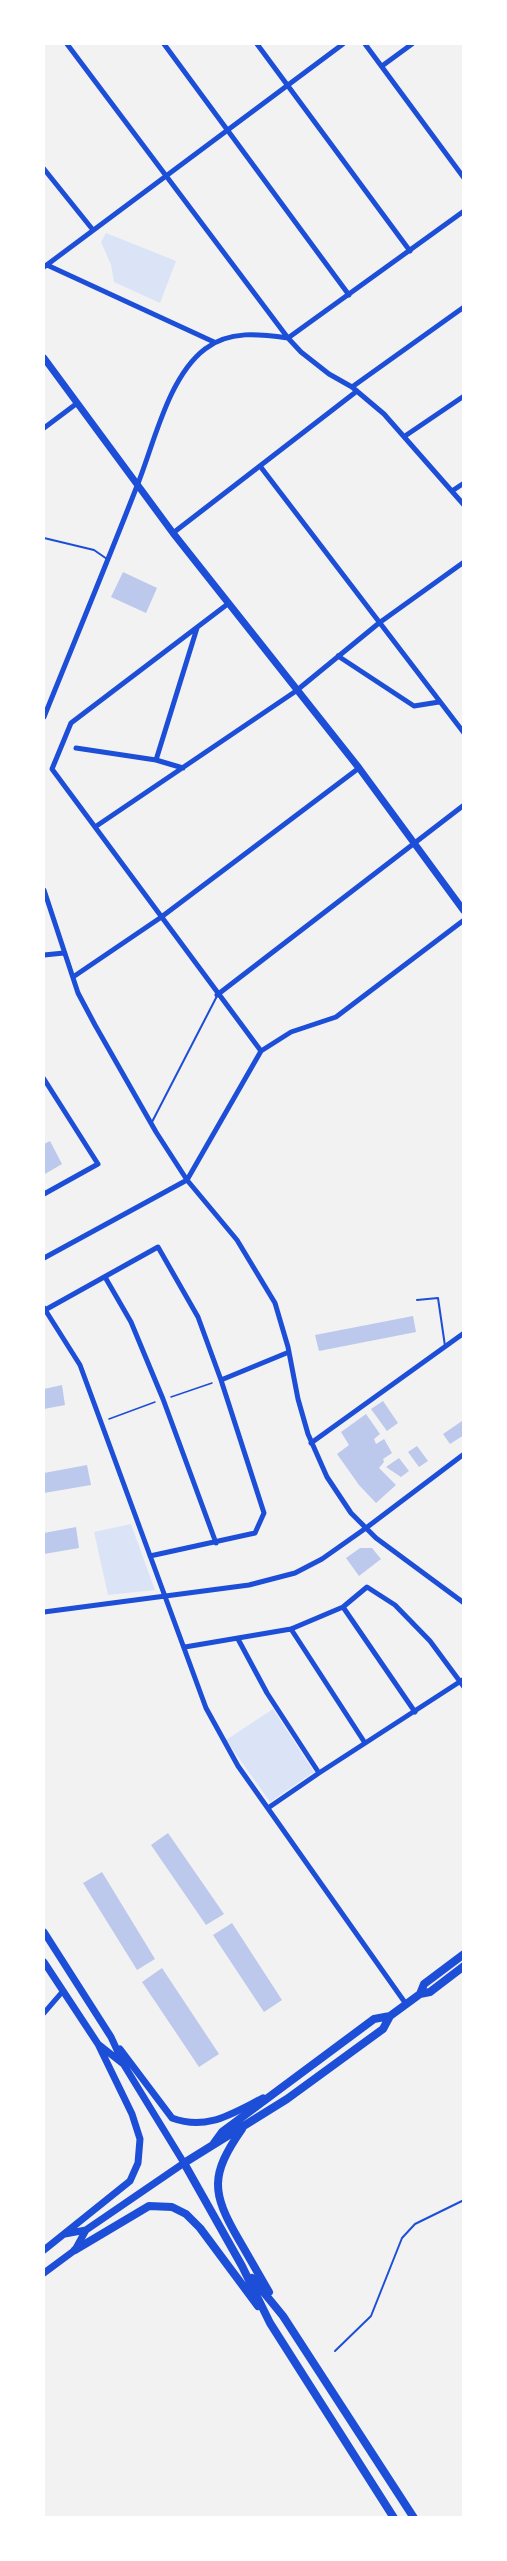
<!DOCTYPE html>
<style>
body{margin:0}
#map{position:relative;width:507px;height:2561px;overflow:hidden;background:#f2f2f2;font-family:"Exo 2",sans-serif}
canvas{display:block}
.frame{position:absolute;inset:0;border:45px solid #fff;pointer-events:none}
</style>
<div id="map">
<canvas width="507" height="2561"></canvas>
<div class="frame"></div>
</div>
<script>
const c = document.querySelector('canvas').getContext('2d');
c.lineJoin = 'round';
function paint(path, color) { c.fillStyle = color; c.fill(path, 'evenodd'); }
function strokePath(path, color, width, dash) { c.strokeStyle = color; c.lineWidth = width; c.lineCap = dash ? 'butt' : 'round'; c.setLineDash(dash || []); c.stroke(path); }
const green = new Path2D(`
 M 106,233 L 176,261 L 160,303 L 114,282 L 111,265 L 101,242 Z
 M 131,1524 L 155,1590 L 108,1595 L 94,1532 Z
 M 273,1709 L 314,1772 L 270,1802 L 226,1740 Z`);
const building = new Path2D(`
 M 123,572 L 157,588 L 146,613 L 111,597 Z
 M 50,1141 L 62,1164 L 45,1174 L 44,1144 Z
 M 413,1316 L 416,1332 L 319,1351 L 315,1335 Z
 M 62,1385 L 65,1405 L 44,1409 L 44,1389 Z
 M 383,1401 L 398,1423 L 387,1431 L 371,1409 Z
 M 366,1414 L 380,1434 L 374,1439 L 376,1444 L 384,1439 L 392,1453 L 383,1459 L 384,1462 L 379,1468 L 396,1485 L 376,1503 L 359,1485 L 337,1454 L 349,1445 L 341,1432 Z
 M 462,1421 L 464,1435 L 450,1444 L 443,1434 Z
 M 417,1446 L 428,1461 L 419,1467 L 408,1452 Z
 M 399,1458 L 409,1471 L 401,1477 L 386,1467 Z
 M 87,1465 L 91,1485 L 44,1493 L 44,1473 Z
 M 76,1527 L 79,1548 L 44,1554 L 44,1533 Z
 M 360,1548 L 372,1548 L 381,1559 L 359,1576 L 346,1558 Z
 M 168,1833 L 224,1914 L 206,1925 L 151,1845 Z
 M 102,1872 L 155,1959 L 137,1970 L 83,1883 Z
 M 232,1923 L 282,2000 L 264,2012 L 213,1935 Z
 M 162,1968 L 219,2054 L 199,2067 L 142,1982 Z`);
const path = new Path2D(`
 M 171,1397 L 212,1383
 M 109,1419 L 155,1402`);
const service = new Path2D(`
 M 44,538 L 94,550 L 107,559
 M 152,1122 L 217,996
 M 417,1300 L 438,1298 L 445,1346
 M 335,2351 L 371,2316 L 402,2238 L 415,2224 L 464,2200`);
const minor = new Path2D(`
 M 67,44 L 288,338 L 301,352 L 329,374 L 352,387 L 384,414 L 464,505
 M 164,44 L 349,295
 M 257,44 L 410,251
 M 365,44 L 464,178
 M 382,66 L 412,44
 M 44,169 L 93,230
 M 47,265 L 214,342
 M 44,267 L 343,44
 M 352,387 L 464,307
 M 44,428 L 76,404
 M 405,436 L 464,396
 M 260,466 L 464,733
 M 452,491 L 464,483
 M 173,533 L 357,391
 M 229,603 L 71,723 L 52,769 L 261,1051
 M 338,656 L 414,706 L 439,702
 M 44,717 C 75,640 107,563 137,486 C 154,444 168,377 205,349 C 229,330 260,334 288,338 L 464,211
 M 76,748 L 156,760
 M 183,768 L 156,760 L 197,628
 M 95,827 L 296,691 L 379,623 L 464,562
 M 44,890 L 78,993 L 95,1025 L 156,1132 L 187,1180 L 237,1240 L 275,1303 L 288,1347 L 298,1399 L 308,1434 L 327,1477 L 351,1513 L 376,1538 L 464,1603
 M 44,955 L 64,953
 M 73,977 L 160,918 L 359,768
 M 217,995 L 464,805
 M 44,1079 L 98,1164 L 44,1194
 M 187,1180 L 261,1051 L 291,1032 L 336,1017 L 464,920
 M 44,1258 L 187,1180
 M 105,1277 L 131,1322 L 163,1399 L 216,1543
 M 44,1308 L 80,1365 L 206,1708 L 238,1766 L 406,2004
 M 45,1310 L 158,1247 L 198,1317 L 221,1380 L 264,1513 L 255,1533 L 150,1556
 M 221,1380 L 289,1352
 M 311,1443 L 464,1333
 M 343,1607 L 415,1712
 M 44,1612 L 249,1585 L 295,1573 L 322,1559 L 366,1528 L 464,1454
 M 291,1629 L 365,1743
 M 238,1639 L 267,1693 L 319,1773
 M 185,1647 L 291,1629 L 343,1607 L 367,1587 L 395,1605 L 430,1641 L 464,1687
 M 268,1808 L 319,1773 L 464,1679
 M 44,2013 L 63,1991`);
const tertiary = new Path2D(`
 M 44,358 L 173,533 L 359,768 L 464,911
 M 44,1932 L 111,2037 L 124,2065 L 184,2163 L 86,2230 L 65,2234
 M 44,1962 L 98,2044 L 122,2063
 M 120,2049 L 172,2118 C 207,2131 231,2114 263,2098
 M 44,2250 L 130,2181 L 138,2163 L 140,2139 L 132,2114 L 98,2044
 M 44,2273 L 75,2250 L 86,2230`);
const primary = new Path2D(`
 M 420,1994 L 424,1984 L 464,1954
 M 390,2016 L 383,2029 L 287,2099 L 184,2163 L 242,2266 L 270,2323 L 394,2518
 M 242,2129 C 210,2175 211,2192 239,2240 C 249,2257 259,2275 269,2292
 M 214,2143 L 222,2132 L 374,2019 L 390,2016 L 420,1994 L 430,1992 L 464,1966
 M 75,2250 L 149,2206 L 172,2207 L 186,2214 L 200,2228 L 258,2306
 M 252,2278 L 283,2316 L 414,2518`);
paint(green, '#dbe4f7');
paint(building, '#bdc9ec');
strokePath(path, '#1d4ed8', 1.5);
strokePath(service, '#1d4ed8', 2);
strokePath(minor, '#1d4ed8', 5);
strokePath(tertiary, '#1d4ed8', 7);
strokePath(primary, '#1d4ed8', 8);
</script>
